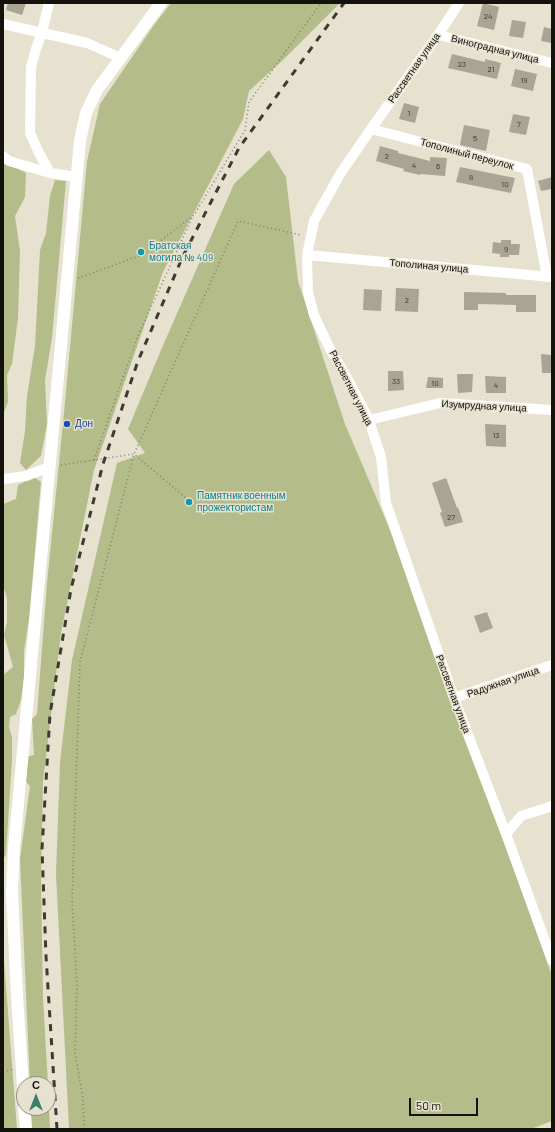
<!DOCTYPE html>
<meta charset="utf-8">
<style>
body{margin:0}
#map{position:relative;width:555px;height:1132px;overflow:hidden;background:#e7e1d0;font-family:Barlow,sans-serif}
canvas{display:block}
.frame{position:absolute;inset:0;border:4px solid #14120c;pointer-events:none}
.north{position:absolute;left:16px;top:1076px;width:40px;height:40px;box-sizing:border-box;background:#e7e1d0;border:1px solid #938e82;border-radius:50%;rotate:0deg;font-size:11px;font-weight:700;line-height:16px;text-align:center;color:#14120c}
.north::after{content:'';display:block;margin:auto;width:14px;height:18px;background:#3f7e6b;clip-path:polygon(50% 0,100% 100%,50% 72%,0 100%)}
.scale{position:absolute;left:409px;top:1098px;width:69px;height:18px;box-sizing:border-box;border:2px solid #14120c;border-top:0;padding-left:5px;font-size:12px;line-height:14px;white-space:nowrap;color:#14120c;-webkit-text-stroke:3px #e7e1d0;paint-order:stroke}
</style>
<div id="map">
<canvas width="555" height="1132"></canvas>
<div class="frame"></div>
<div class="north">С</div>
<div class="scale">50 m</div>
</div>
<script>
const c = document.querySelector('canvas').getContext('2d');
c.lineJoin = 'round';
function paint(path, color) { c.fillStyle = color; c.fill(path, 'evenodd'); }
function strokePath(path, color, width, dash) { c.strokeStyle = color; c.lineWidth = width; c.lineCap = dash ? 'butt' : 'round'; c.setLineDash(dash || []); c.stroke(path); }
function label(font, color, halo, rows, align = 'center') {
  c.font = font + ' Barlow,sans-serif'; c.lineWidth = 3; c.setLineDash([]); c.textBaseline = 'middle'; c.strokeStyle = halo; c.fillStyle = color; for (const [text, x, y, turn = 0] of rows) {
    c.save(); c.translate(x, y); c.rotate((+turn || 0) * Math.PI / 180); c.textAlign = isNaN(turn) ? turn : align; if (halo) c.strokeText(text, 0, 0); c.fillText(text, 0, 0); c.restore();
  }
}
const green = new Path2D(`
 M 171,3 L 340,3 L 283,60 L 249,91 L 243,119 L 163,272 L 94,470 L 61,633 L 43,781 L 41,878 L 43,998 L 48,1084 L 30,1084 L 20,859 L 30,786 L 24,780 L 25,757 L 34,755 L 32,719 L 37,714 L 47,583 L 64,413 L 87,161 L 100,104 L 154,25 Z
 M 269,150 L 286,177 L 298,281 L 345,424 L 408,572 L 552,976 L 552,1121 L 531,1129 L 69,1129 L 56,874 L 60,762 L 72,660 L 117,463 L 145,453 L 128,429 L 164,343 L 234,184 Z
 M 3,161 L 26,173 L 25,197 L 15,216 L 20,251 L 18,318 L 12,364 L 7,375 L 8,402 L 3,415 Z
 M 55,180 L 66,181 L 52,338 L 45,380 L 47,424 L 41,456 L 26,470 L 20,463 L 25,431 L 27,396 L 35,346 L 40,250 L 46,233 L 50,196 Z
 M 34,477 L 41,482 L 29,619 L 24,651 L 24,678 L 21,700 L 16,714 L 10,717 L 9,727 L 12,738 L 12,759 L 6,854 L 3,860 L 3,675 L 13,667 L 4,635 L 7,622 L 7,598 L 3,585 L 3,504 L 16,499 L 18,485 Z
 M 3,947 L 17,1129 L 3,1129 Z
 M 48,1087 L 50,1129 L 32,1129 L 31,1108 L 48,1108 Z`);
const building = new Path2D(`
 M 8,3 L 26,3 L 22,15 L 6,10 Z
 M 483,3 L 499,7 L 494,30 L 477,26 Z
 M 512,20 L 526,22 L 523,38 L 509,36 Z
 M 544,27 L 552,29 L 552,43 L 541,41 Z
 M 452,54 L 485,62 L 485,59 L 501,63 L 497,79 L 448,68 Z
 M 515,69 L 537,74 L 533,91 L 511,86 Z
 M 404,103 L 419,107 L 415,123 L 399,119 Z
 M 513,114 L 530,117 L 526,135 L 509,132 Z
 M 464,125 L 490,130 L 486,151 L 460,145 Z
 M 380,146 L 398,151 L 398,153 L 430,161 L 430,157 L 447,158 L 445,176 L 421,174 L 420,175 L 403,171 L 404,169 L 376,161 Z
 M 460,167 L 515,178 L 511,193 L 456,182 Z
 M 552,177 L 552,189 L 541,191 L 538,181 Z
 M 501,240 L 511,240 L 511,244 L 520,244 L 519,255 L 509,255 L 509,257 L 500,257 L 500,254 L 492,253 L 493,242 L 501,243 Z
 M 396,288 L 419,289 L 418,312 L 395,311 Z
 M 364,289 L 382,290 L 381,311 L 363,310 Z
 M 464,292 L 506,293 L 506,295 L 536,295 L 536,312 L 516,312 L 516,305 L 478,304 L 478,310 L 464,310 Z
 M 541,354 L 552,355 L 552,373 L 542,373 Z
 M 388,371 L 403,371 L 404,390 L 388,391 Z
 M 457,374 L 473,374 L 472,392 L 458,393 Z
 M 485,376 L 506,377 L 506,393 L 486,393 Z
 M 428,377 L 443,378 L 443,388 L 426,388 Z
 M 485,424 L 506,425 L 506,447 L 486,446 Z
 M 446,478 L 457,508 L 458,507 L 463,522 L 445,527 L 440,513 L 442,512 L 432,483 Z
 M 487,612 L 493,628 L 480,633 L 474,616 Z`);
const path = new Path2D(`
 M 78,278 L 142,255 L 194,215 L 245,130 L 249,102 L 321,3
 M 94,460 L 137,338 L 193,216
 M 61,465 L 134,454 L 186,498
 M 3,1071 L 12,1070
 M 84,1129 L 83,1099 L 75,1053 L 77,985 L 72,900 L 80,662 L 134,454 L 238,221 L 301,235`);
const minor = new Path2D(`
 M 49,3 L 42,32 L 36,49 L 31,67 L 30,133 L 38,151 L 50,173 L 77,177
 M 459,3 L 438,35 L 371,129 L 340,174 L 314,221 L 307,255 L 308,292 L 314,315 L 329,347 L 350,383 L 369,420 L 381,457 L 386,503 L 454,698 L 506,834 L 552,960
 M 3,24 L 87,43 L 121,58
 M 438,35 L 552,63
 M 371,129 L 527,169 L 547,277
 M 3,156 L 9,161 L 50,173
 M 307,255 L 552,277
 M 369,420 L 440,403 L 552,410
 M 3,479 L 26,476 L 49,467
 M 454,698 L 552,665
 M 506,834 L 521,816 L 552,806`);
const tertiary = new Path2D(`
 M 24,1102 L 17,995 L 12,893 L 14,847 L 80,141 L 86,113 L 97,90 L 161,3
 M 24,1108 L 26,1129`);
const rail = new Path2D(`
 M 57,1129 L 46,956 L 42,849 L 50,714 L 71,589 L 103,464 L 138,361 L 183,256 L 239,148 L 344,3`);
const markers = [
 [141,252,4,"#0f9aa8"],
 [67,424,4,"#1a4fb4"],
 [189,502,4,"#0f9aa8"]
];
const numberNames = [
 ["24",488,16],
 ["23",462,64],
 ["21",491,69],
 ["19",524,80],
 ["1",409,113],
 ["7",519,124],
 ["5",475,138],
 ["2",387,156],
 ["4",414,165],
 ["6",438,166],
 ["8",471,177],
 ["10",505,184],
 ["9",506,249],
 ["2",407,300],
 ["33",396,381],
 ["10",435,383],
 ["4",496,385],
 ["13",496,435],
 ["27",451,517]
];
const streetNames = [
 ["Виноградная улица",495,49,14],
 ["Рассветная улица",414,68,-55],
 ["Тополиный переулок",467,154,15],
 ["Тополиная улица",429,266,5],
 ["Рассветная улица",351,388,63],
 ["Изумрудная улица",484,406,3],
 ["Радужная улица",503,682,-19],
 ["Рассветная улица",453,694,70]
];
const cultureNames = [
 ["Братская",149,246],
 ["могила № 409",149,258],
 ["Памятник военным",197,496],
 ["прожектористам",197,508]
];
const transitNames = [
 ["Дон",75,424]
];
paint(green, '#b4bd89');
paint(building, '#a9a494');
strokePath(path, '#807c70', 1.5, [1, 3]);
strokePath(minor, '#fff', 10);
strokePath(tertiary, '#fff', 12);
strokePath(rail, '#3d3a32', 3, [7, 7]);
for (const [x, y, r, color] of markers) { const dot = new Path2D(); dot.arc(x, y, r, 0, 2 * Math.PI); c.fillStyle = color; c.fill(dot); strokePath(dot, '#e7e1d0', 1.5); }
label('8px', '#39362e', null, numberNames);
label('10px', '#14120c', '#e7e1d0', streetNames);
label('10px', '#0d838f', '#e7e1d0', cultureNames, 'left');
label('10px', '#164399', '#e7e1d0', transitNames, 'left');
</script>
